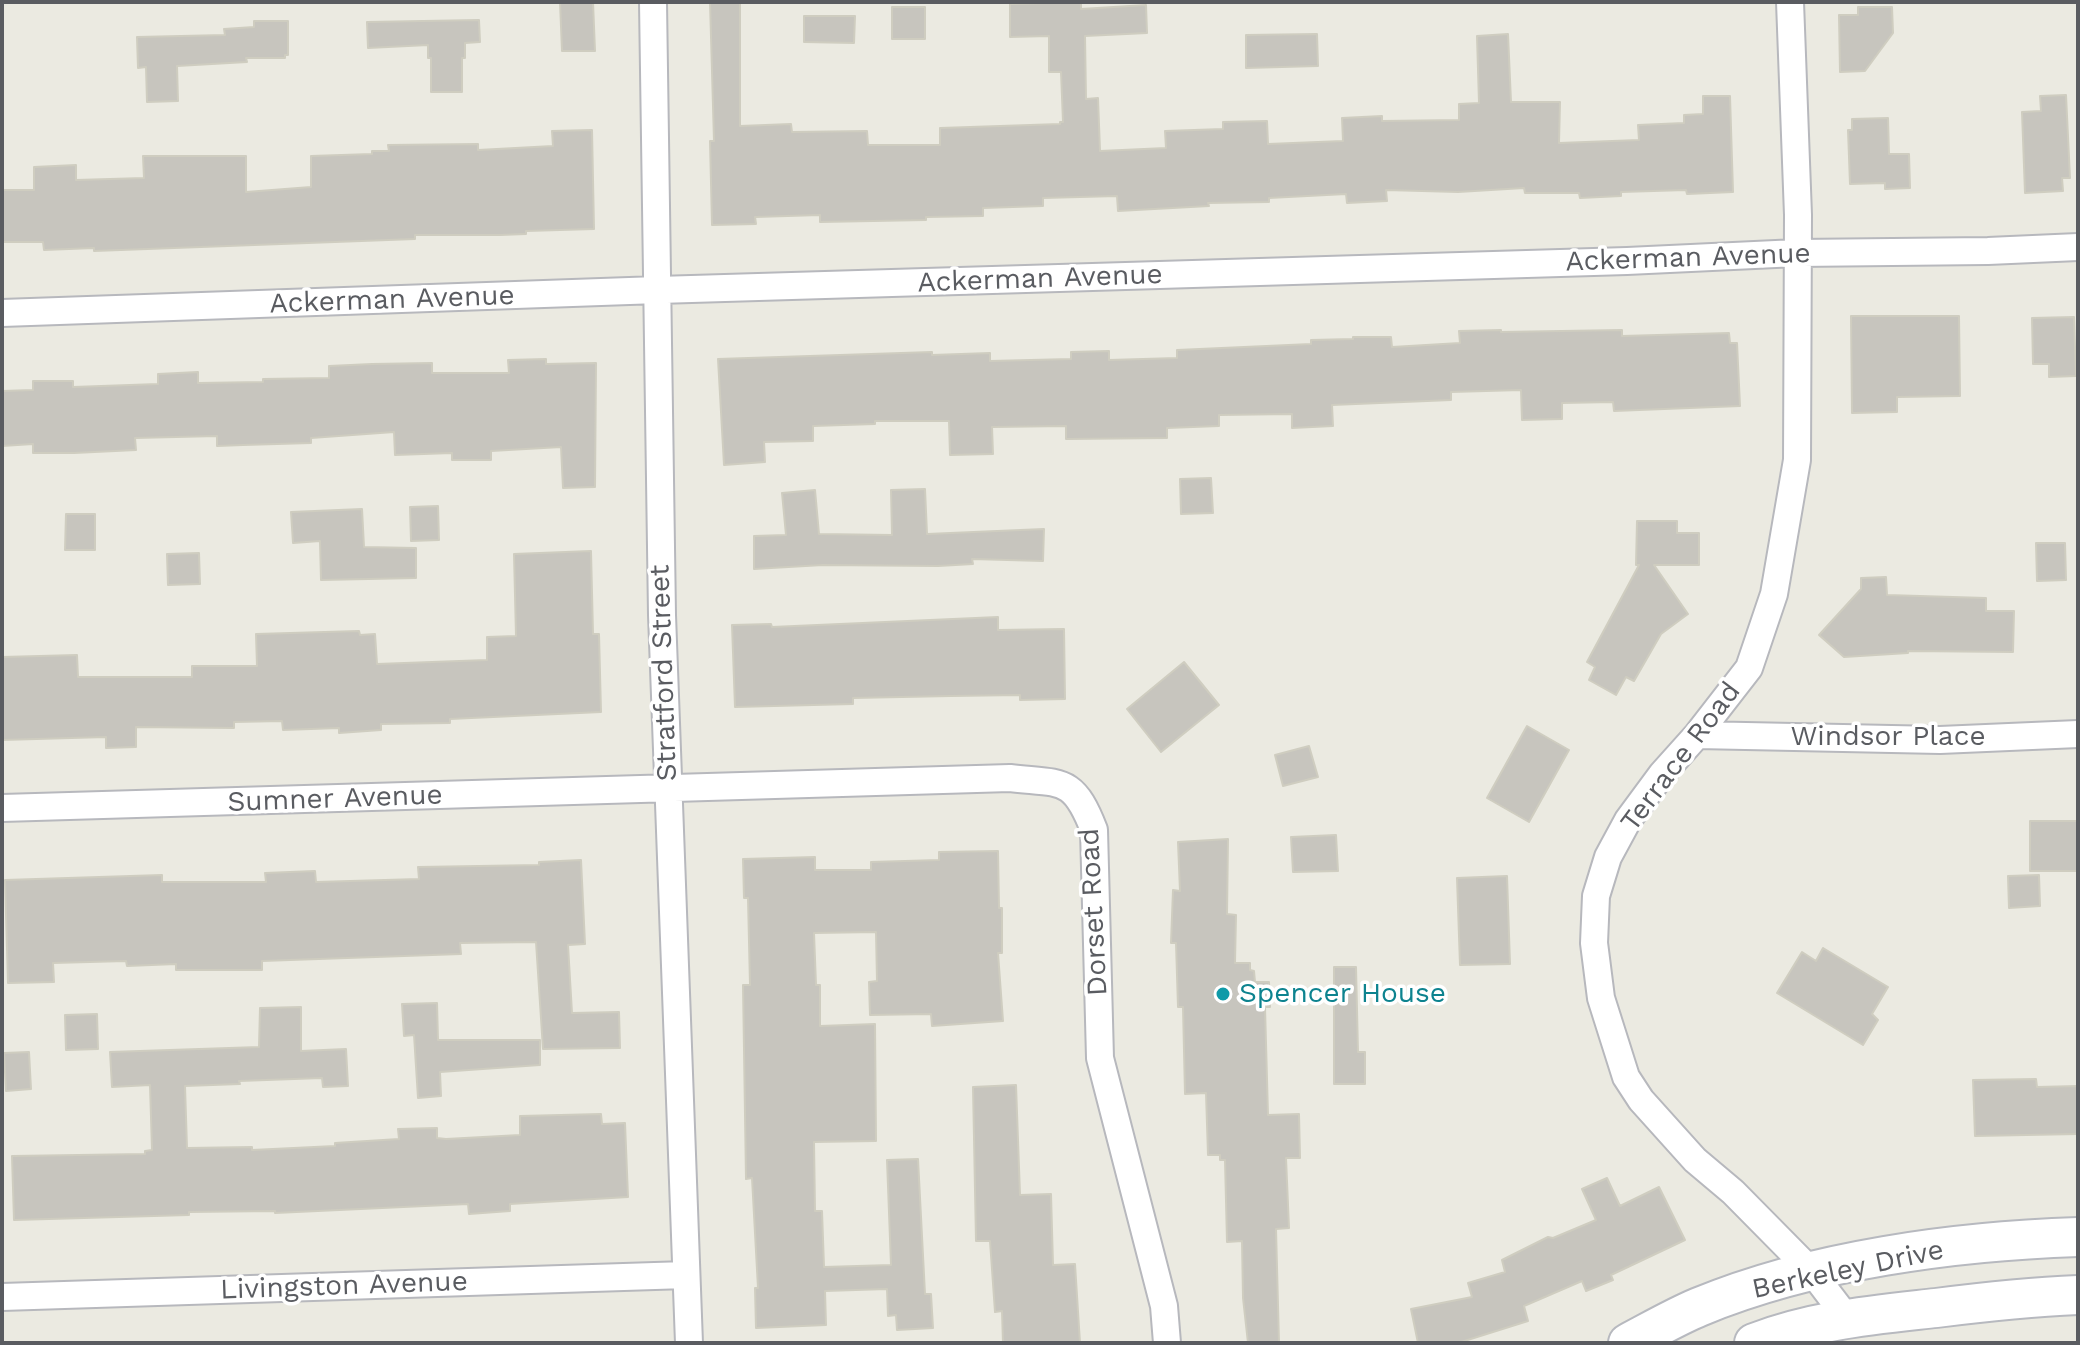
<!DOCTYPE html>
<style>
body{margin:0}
#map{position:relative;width:2080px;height:1345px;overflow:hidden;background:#ebeae1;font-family:"Work Sans",sans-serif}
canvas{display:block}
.frame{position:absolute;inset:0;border:4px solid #5a5c61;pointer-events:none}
</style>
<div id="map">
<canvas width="2080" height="1345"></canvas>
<div class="frame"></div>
</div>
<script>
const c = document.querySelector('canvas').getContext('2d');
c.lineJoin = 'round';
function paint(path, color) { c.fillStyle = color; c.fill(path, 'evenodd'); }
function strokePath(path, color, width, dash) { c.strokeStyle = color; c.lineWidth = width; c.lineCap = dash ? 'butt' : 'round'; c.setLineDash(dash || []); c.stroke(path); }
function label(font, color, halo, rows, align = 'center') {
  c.font = font + ' "Work Sans",sans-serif'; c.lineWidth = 7; c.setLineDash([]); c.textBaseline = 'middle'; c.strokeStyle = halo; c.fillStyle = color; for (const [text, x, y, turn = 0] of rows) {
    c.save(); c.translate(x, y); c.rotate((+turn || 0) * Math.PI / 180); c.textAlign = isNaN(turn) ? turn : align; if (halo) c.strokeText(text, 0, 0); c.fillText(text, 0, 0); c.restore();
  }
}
const building = new Path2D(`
 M 560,2 L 593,2 L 595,51 L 562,51 Z
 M 710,2 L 740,2 L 740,126 L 791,124 L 792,132 L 867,131 L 868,145 L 940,145 L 940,128 L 1060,124 L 1060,122 L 1063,122 L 1061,72 L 1049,72 L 1049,36 L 1010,37 L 1010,4 L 1081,2 L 1081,9 L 1146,5 L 1147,33 L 1085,36 L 1086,99 L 1098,98 L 1100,151 L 1166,148 L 1165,131 L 1223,129 L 1223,122 L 1267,121 L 1268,144 L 1343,141 L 1342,118 L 1382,116 L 1382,121 L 1459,120 L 1459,104 L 1479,103 L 1477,36 L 1508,34 L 1511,102 L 1560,102 L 1559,143 L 1639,140 L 1638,125 L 1684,123 L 1684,115 L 1703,114 L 1703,96 L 1730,96 L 1733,192 L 1687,194 L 1686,190 L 1621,192 L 1621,196 L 1580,198 L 1579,193 L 1525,193 L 1524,188 L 1458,192 L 1386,190 L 1387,201 L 1347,203 L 1346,194 L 1269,198 L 1269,202 L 1208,203 L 1209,206 L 1118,211 L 1117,196 L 1043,198 L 1043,206 L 983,208 L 983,216 L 926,217 L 926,220 L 820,222 L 820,215 L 755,217 L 756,224 L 712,225 L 710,141 L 714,141 Z
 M 892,7 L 925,7 L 925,39 L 892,39 Z
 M 1858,7 L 1892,7 L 1893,33 L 1865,71 L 1840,72 L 1839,15 L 1858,15 Z
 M 804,16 L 855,16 L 854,43 L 804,42 Z
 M 479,20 L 480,42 L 465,43 L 465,58 L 462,58 L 462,92 L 431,92 L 431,58 L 428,58 L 428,45 L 368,48 L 367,22 Z
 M 254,21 L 288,21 L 288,55 L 285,55 L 285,58 L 246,58 L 247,62 L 177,66 L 178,101 L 147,102 L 146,67 L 138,68 L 137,37 L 225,35 L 224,29 L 254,27 Z
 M 1317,34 L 1318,66 L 1246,68 L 1246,35 Z
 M 2066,95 L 2070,178 L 2062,178 L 2063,191 L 2025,193 L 2022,112 L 2041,111 L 2040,96 Z
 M 1888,118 L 1889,154 L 1909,154 L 1910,188 L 1885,189 L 1885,183 L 1850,184 L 1848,130 L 1852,130 L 1852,119 Z
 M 592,130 L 594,229 L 526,231 L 526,234 L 500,235 L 415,235 L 415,239 L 94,251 L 94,248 L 44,250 L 43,242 L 2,242 L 2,190 L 34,190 L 34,167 L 76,165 L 76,180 L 144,178 L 143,156 L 246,156 L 246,192 L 311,187 L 311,156 L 372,154 L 372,151 L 389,151 L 388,145 L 478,144 L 478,150 L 553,146 L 552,131 Z
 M 1851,316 L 1959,316 L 1960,396 L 1897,397 L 1897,412 L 1852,413 Z
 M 2074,317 L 2076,376 L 2049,377 L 2049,364 L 2033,364 L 2032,318 Z
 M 1501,330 L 1501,332 L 1622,330 L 1622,336 L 1729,333 L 1730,343 L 1737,343 L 1740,406 L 1614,411 L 1613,402 L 1562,403 L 1562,419 L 1522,420 L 1521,390 L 1451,392 L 1451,400 L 1332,405 L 1333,426 L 1292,428 L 1292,414 L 1219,415 L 1219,426 L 1167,428 L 1167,438 L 1066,439 L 1066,426 L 992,427 L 993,454 L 950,455 L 949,421 L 875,421 L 875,424 L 813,426 L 813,441 L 764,442 L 765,462 L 724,465 L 718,359 L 932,352 L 932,355 L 990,353 L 990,361 L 1071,359 L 1071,352 L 1109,351 L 1109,360 L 1177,358 L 1177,350 L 1311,344 L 1311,340 L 1353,339 L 1353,337 L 1391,337 L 1392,347 L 1460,343 L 1459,331 Z
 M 546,359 L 546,364 L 596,363 L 595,487 L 563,488 L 561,447 L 491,451 L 491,460 L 452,460 L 452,453 L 395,455 L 394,432 L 311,438 L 311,443 L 243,445 L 217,446 L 217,436 L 135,438 L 136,450 L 74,453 L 33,453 L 33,444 L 2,446 L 2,391 L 33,390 L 33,381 L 73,381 L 73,387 L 158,384 L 158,374 L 198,372 L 198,383 L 263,382 L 263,379 L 329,378 L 329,366 L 372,364 L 432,363 L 432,373 L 509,373 L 508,360 Z
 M 1211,478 L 1213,513 L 1181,514 L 1180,479 Z
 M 925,489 L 927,534 L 1044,529 L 1043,561 L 972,559 L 973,564 L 938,566 L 823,565 L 754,569 L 754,536 L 786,535 L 782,493 L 815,490 L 819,534 L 892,535 L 891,490 Z
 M 438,506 L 439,540 L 411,541 L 410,507 Z
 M 362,509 L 364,547 L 416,548 L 416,578 L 321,580 L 320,541 L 293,543 L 291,512 Z
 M 66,514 L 95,514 L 95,550 L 65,550 Z
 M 1637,521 L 1677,521 L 1677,533 L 1699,533 L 1699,565 L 1654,565 L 1688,614 L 1661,634 L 1634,681 L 1626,677 L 1616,695 L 1589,680 L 1595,667 L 1587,662 L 1639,565 L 1636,565 Z
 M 2036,543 L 2065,543 L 2066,580 L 2037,581 Z
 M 591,551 L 593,634 L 599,634 L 601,712 L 450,719 L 450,723 L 381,724 L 381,730 L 339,733 L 339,728 L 283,730 L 282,721 L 234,722 L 234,728 L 136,727 L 136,747 L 106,748 L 106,737 L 2,740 L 2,657 L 77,655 L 78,677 L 192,677 L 192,666 L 257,666 L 256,634 L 359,631 L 360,635 L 375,634 L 377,664 L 487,660 L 487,637 L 516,636 L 514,554 Z
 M 199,553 L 200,584 L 168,585 L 167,554 Z
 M 1886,577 L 1887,595 L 1986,598 L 1986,611 L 2014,611 L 2013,652 L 1908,651 L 1908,653 L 1844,657 L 1819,635 L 1861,589 L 1861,578 Z
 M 998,617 L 998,630 L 1064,629 L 1065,699 L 1020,700 L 1020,695 L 951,696 L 853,698 L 853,704 L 735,707 L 732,625 L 771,624 L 772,627 Z
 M 1184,662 L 1219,705 L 1161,752 L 1127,709 Z
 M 1527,726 L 1569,750 L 1529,822 L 1487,798 Z
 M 1309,746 L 1318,777 L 1283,786 L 1275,755 Z
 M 2030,821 L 2078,821 L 2078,871 L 2030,871 Z
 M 1336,835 L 1338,871 L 1293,872 L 1291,837 Z
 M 1228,839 L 1227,914 L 1236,915 L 1235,963 L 1250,963 L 1250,970 L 1254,971 L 1255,982 L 1269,982 L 1270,1007 L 1265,1007 L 1268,1115 L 1299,1114 L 1300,1158 L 1286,1158 L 1289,1228 L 1276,1229 L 1279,1343 L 1248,1343 L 1243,1298 L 1242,1241 L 1227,1242 L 1225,1160 L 1220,1160 L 1220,1155 L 1208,1155 L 1206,1093 L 1185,1094 L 1183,1007 L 1178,1007 L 1176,943 L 1171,943 L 1173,890 L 1180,891 L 1178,842 Z
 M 998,851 L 999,908 L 1002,908 L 1002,953 L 998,953 L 1003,1021 L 932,1026 L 931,1014 L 870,1015 L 869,982 L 877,981 L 876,932 L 814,933 L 816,985 L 820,985 L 820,1026 L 875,1024 L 876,1141 L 814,1142 L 815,1211 L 822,1211 L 824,1267 L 891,1265 L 887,1160 L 918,1159 L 925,1294 L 931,1294 L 933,1328 L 897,1330 L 896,1315 L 888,1316 L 887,1289 L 825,1291 L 826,1325 L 756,1328 L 755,1288 L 758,1288 L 752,1178 L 746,1179 L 743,985 L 750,985 L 748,898 L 744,898 L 743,859 L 815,857 L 815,870 L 871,870 L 871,862 L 939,860 L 939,852 Z
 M 581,860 L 585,944 L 568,945 L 572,1013 L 619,1012 L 620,1048 L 543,1049 L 536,942 L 460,943 L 461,954 L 262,961 L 262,970 L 176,970 L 176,964 L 127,966 L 126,961 L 53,963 L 54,982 L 8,983 L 5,880 L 162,875 L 162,882 L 266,882 L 265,873 L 315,871 L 316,882 L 419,879 L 418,867 L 539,865 L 539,862 Z
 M 2039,875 L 2040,906 L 2009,908 L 2008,876 Z
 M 1507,876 L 1510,964 L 1460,965 L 1457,878 Z
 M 1823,948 L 1888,987 L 1872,1014 L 1878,1020 L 1863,1045 L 1777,993 L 1802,952 L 1816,961 Z
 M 1334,967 L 1356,967 L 1358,1052 L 1365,1052 L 1365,1084 L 1334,1084 Z
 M 437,1003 L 438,1040 L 540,1040 L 540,1065 L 440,1072 L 441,1096 L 418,1098 L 414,1035 L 404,1036 L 402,1004 Z
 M 301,1007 L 301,1051 L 346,1049 L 348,1086 L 323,1087 L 322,1078 L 239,1081 L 240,1084 L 185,1086 L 187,1148 L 252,1147 L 252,1150 L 335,1146 L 335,1143 L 399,1139 L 398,1129 L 437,1128 L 437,1138 L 446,1139 L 520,1135 L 520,1116 L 601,1114 L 602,1124 L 625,1123 L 628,1197 L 510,1204 L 510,1211 L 469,1214 L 468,1204 L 275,1213 L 275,1211 L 189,1212 L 189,1215 L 14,1220 L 12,1156 L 145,1154 L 145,1151 L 152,1150 L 150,1085 L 112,1087 L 110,1052 L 259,1047 L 260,1008 Z
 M 97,1014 L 98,1049 L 66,1050 L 65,1015 Z
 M 29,1052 L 31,1089 L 6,1091 L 4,1053 Z
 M 2036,1079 L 2037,1087 L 2078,1086 L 2078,1134 L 1975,1136 L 1973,1080 Z
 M 1016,1085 L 1020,1195 L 1051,1194 L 1053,1265 L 1075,1264 L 1080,1343 L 1003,1343 L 1002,1311 L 995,1312 L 990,1241 L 976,1241 L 973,1087 Z
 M 1607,1178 L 1620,1206 L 1659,1187 L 1685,1240 L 1611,1275 L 1613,1280 L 1586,1291 L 1582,1281 L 1524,1306 L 1528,1321 L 1458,1343 L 1418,1343 L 1411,1309 L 1472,1297 L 1468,1283 L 1505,1272 L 1502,1260 L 1548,1237 L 1553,1238 L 1596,1220 L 1582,1189 Z`);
const street = new Path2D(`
 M 653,2 L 662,615 L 689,1343
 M 1790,2 L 1798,215 L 1797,460 L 1774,594 L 1749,668 L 1697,735 L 1662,774 L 1628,820 L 1608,857 L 1596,896 L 1594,943 L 1601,998 L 1626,1077 L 1641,1100 L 1695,1160 L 1733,1192 L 1812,1272 L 1847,1318
 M 2,313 L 658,290 L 1627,261 L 1797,253 L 1988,251 L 2078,247
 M 1697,735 L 1940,740 L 2078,734
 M 2,808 L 1010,778 C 1062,784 1073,776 1094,830 L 1100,1058 L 1164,1306 L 1167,1343
 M 2,1297 L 686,1275`);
const secondary = new Path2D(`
 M 1628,1343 C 1651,1331 1675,1317 1699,1307 C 1812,1260 1956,1241 2078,1237
 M 1754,1343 C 1813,1320 1874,1315 1936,1308 C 1983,1302 2030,1297 2078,1295`);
const markers = [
 [1223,994,8,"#0f9aa8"]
];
const streetNames = [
 ["Ackerman Avenue",1688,258,-2],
 ["Ackerman Avenue",1040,279,-2],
 ["Ackerman Avenue",392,300,-2],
 ["Stratford Street",664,673,-92],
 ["Windsor Place",1888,737],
 ["Terrace Road",1681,757,-53],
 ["Sumner Avenue",335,799,-2],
 ["Dorset Road",1094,912,-93],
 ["Berkeley Drive",1848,1270,-12],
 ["Livingston Avenue",344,1286,-2]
];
const cultureNames = [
 ["Spencer House",1239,994]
];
paint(building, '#c7c5be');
strokePath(building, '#cfcdc0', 2);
strokePath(street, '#b7b8bd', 30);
strokePath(secondary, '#b7b9bf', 42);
strokePath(street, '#fff', 26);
strokePath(secondary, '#fff', 38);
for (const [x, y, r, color] of markers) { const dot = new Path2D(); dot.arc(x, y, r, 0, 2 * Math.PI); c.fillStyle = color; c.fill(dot); strokePath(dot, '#fff', 3); }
label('28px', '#5a5c61', '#fff', streetNames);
label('28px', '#0d838f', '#fff', cultureNames, 'left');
</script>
